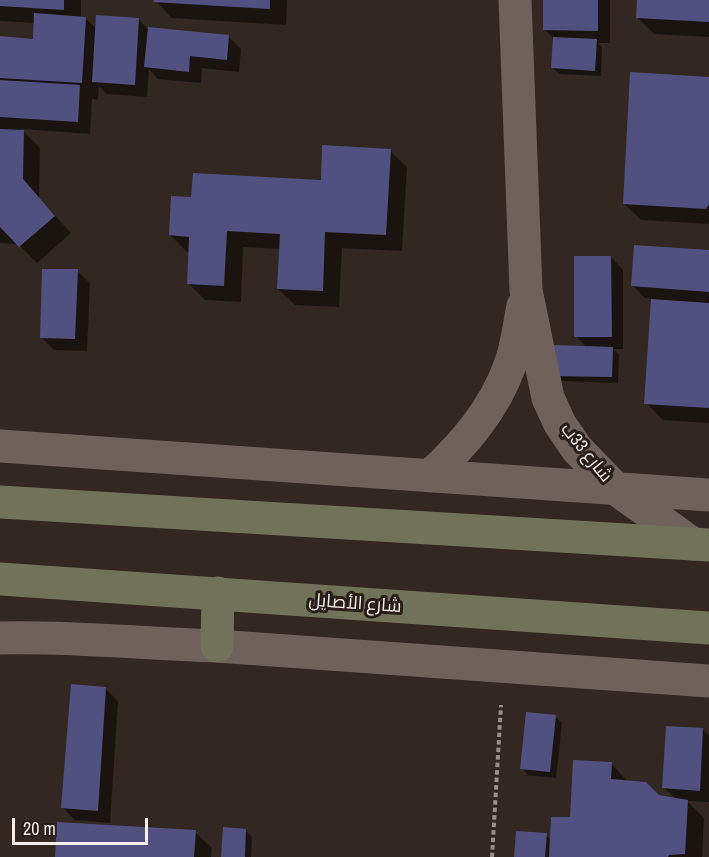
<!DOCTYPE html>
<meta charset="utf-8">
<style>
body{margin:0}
#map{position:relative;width:709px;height:857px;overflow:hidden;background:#322721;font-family:"Archivo Narrow",sans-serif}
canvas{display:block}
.scale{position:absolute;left:12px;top:818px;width:136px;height:27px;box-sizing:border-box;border:3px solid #f7efeb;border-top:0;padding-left:8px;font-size:18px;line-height:21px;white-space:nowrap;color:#f7efeb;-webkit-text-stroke:4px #281e17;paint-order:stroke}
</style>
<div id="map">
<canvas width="709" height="857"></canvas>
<div class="scale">20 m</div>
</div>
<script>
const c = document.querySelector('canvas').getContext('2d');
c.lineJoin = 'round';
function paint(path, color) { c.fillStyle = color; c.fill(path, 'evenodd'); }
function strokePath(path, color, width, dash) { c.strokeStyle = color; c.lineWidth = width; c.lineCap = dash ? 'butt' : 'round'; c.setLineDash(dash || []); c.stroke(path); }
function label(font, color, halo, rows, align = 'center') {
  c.font = font + ' "Archivo Narrow",Cairo,sans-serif'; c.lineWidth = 6; c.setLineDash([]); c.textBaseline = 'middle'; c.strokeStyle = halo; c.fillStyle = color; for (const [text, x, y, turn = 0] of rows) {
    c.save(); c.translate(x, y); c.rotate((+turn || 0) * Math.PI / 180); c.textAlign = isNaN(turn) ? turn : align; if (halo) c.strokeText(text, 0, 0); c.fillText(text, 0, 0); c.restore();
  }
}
const shadow = new Path2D(`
 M 0,0 L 81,0 L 81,18 L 85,18 L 97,29 L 139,20 L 148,29 L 228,36 L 241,49 L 239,72 L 202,68 L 201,83 L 158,79 L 149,69 L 147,97 L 106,94 L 99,86 L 98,100 L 92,99 L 90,134 L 21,129 L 40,148 L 39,198 L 71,233 L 37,263 L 18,244 L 0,243 L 0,38 L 34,41 L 35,23 L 0,21 Z
 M 155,0 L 287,0 L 286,25 L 172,18 Z
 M 545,0 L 610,0 L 610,43 L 598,43 L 602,47 L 601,76 L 559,74 L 553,68 L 554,39 L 545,30 Z
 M 638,0 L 709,0 L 709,37 L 654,34 L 637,17 Z
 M 709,79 L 709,224 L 641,220 L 624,204 Z
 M 390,151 L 407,167 L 402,251 L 342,248 L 339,307 L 295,305 L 278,289 L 280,249 L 243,247 L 241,302 L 205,300 L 188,283 L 190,252 L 187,252 L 170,235 L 192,199 L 322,182 Z
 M 709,252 L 709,423 L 663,420 L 646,403 L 652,299 L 645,298 L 633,286 Z
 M 611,257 L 623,270 L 623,349 L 613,349 L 619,355 L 618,383 L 562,381 L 555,375 L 587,348 L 576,336 Z
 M 77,271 L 90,283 L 87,351 L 54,350 L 41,337 Z
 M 105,688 L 118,701 L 110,823 L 75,820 L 63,808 Z
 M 555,716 L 562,723 L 556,778 L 528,775 L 522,768 Z
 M 702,729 L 709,736 L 709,802 L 687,801 L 704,818 L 702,857 L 516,857 L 546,835 L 551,840 L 571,819 L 611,763 L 628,782 L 659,797 L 676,799 L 664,788 Z
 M 246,831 L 252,837 L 251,857 L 223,857 Z
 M 195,832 L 212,848 L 211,857 L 57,857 Z`);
const building = new Path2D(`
 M 0,0 L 64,0 L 64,10 L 0,6 Z
 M 154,0 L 270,0 L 270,9 L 153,2 Z
 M 543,0 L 598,0 L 598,31 L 543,30 Z
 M 637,0 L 709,0 L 709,22 L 636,18 Z
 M 34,13 L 86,17 L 82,83 L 0,78 L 0,36 L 33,39 Z
 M 96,15 L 139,18 L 135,85 L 92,82 Z
 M 148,27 L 229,35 L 227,60 L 190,56 L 189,72 L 144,67 Z
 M 553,37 L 597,39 L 595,71 L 551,68 Z
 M 630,72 L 709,77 L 709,204 L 706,209 L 623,204 Z
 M 0,80 L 80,85 L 78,122 L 0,117 Z
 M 0,129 L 24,130 L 23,179 L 55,216 L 19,247 L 0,227 Z
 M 322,145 L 391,149 L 386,235 L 325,232 L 323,291 L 277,289 L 280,234 L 227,231 L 224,286 L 187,284 L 189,237 L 169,235 L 171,196 L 191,197 L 193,173 L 321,180 Z
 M 634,245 L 709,250 L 709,292 L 631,286 Z
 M 574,256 L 611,256 L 612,337 L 574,337 Z
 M 42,269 L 78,269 L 75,339 L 40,338 Z
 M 651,299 L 709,303 L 709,408 L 644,404 Z
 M 554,345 L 613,347 L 612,377 L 554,376 Z
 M 71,684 L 106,687 L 98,811 L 61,808 Z
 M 526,712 L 556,715 L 550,772 L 520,769 Z
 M 666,726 L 703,728 L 700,791 L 662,788 Z
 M 573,760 L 612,762 L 611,779 L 646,782 L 659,795 L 688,800 L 685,854 L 669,855 L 668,857 L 549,857 L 551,817 L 570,817 Z
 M 57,822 L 196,830 L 194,857 L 55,857 Z
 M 223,827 L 246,829 L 245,857 L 221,857 Z
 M 516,831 L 547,833 L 545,857 L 514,857 Z`);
const path = new Path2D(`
 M 492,857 L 501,705`);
const street = new Path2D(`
 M 515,0 L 526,290 L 548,398 L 560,424 L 577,449 L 616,489 L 693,544
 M 0,446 L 709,495
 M 430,476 C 464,444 494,410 510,365 C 517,347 519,325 523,306
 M 0,638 C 73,636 145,644 217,646 L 709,681`);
const secondary = new Path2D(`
 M 0,502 L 709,545
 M 0,579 L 709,628
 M 217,646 L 218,593`);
const streetNames = [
 ["شارع 33ب",586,453,51],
 ["شارع الأصايل",355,604,4]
];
paint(shadow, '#0007');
paint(building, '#515080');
strokePath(path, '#9a908b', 4, [4.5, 3]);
strokePath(street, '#6f625b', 33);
strokePath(secondary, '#71725a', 33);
label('18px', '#f7efeb', '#281e17', streetNames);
</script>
